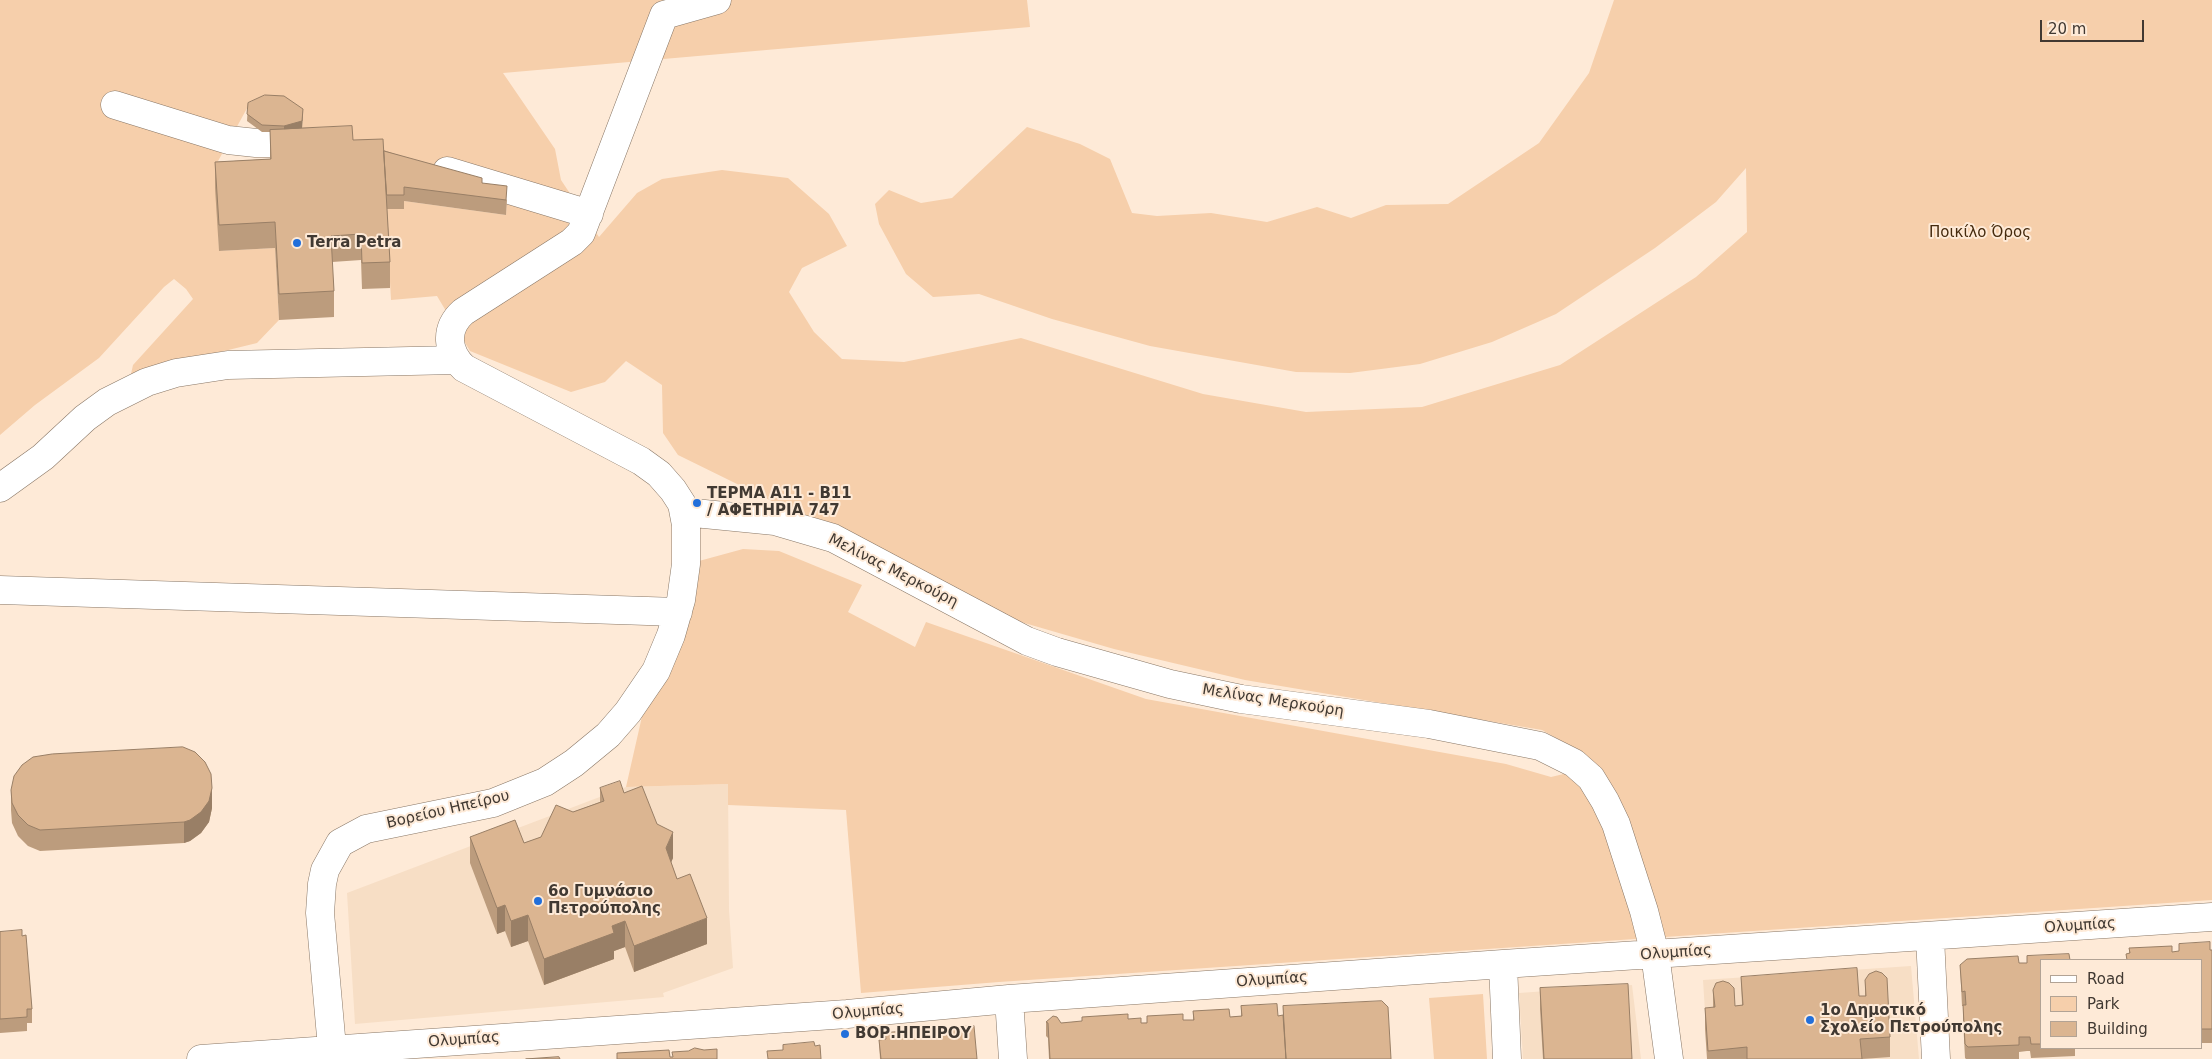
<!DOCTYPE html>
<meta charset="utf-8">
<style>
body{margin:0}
#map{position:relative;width:2212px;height:1059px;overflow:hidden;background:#feead7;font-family:"DejaVu Sans",sans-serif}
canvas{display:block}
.legend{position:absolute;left:2040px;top:959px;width:162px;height:90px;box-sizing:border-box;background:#feead7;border:1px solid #b2a395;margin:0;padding:6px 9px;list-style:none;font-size:15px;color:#413932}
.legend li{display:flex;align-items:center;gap:10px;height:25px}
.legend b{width:25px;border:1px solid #b2a395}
.scale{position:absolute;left:2040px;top:20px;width:104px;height:22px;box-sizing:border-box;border:2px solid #413932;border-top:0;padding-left:6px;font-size:15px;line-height:18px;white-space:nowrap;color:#413932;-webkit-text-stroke:4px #feead7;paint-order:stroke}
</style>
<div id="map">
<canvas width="2212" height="1059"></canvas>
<ul class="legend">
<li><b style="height:6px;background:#fff"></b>Road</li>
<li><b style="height:14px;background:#f6cfab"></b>Park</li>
<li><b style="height:14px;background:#dbb591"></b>Building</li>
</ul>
<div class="scale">20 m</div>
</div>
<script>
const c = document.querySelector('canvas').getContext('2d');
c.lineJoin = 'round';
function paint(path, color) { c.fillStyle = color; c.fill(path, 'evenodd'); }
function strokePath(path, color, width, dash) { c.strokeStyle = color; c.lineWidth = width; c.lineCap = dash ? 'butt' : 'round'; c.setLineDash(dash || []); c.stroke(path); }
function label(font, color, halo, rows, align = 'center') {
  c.font = font + ' "DejaVu Sans",sans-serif'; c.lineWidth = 4; c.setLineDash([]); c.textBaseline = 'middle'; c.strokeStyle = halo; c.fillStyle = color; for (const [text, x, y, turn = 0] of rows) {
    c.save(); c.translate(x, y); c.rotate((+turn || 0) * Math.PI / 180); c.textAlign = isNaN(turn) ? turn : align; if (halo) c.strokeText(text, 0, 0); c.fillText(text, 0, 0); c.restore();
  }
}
const built = new Path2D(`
 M 728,784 L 729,910 L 733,968 L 663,993 L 664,997 L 355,1024 L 347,893 L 626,787 Z
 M 1911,966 L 1919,1059 L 1708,1059 L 1703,980 Z
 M 1632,985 L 1641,1059 L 1523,1059 L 1519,993 Z`);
const green = new Path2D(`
 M 0,0 L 1027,0 L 1030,27 L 503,73 L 555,149 L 561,180 L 599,237 L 637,193 L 662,179 L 722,170 L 788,178 L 829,214 L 847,246 L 802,268 L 789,292 L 814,332 L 842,359 L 904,362 L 1021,338 L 1203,394 L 1306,412 L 1422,407 L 1560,365 L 1696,277 L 1747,232 L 1746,168 L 1716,202 L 1655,248 L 1556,314 L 1492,342 L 1420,364 L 1350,373 L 1296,372 L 1150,346 L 1052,319 L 979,294 L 933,297 L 906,274 L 879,224 L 875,204 L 889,190 L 921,203 L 952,198 L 1027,127 L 1080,144 L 1110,159 L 1132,213 L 1157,216 L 1211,213 L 1267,222 L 1317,207 L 1351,218 L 1386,205 L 1448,204 L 1539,143 L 1589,73 L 1614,0 L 2212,0 L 2212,900 L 999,982 L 861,993 L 846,810 L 728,805 L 728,784 L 626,787 L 643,712 L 699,561 L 743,549 L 779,551 L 862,585 L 848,612 L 915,647 L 926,622 L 1146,699 L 1506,764 L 1551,777 L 1593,767 L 1575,749 L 1542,730 L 1245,680 L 1114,649 L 1014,620 L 678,455 L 663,433 L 662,385 L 626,361 L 605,382 L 571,392 L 470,351 L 437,296 L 391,300 L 386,209 L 403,209 L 404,201 L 506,215 L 507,200 L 319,154 L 302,128 L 303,116 L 265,103 L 251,101 L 217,163 L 219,251 L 275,248 L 279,320 L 257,343 L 216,353 L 140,380 L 131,374 L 133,365 L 193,299 L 186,289 L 174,279 L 164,287 L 99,358 L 35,405 L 0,435 Z
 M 1483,994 L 1487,1059 L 1434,1059 L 1429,998 Z`);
const minor = new Path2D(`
 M 115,105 L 228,140 L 256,143 L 308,143
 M 447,171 L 589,214
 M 0,488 L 43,457 L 85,418 L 107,402 L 147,382 L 176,373 L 228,365 L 456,360
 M 684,512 L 775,521 L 833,538 L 1027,641 L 1057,652 L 1170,684 L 1241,699 L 1429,724 L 1540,746 L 1574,763 L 1591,778 L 1605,801 L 1616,824 L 1644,911 L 1655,954 L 1669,1059
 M 0,590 L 678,612
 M 1930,937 L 1936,1059
 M 1503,964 L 1507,1059
 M 1009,999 L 1013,1059
 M 201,1059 L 847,1014 L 1009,999 L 1503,964 L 2212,917
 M 333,1059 L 320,913 L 322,884 L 325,870 L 340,843 L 366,829 L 493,803 L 545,782 L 574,763 L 608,735 L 628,712 L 656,671 L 671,635 L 681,600 L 686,564 L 686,525 L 682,504 L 673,490 L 659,474 L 641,461 L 464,368 C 447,352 444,329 463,312 L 572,242 L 581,233 L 664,15 L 717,0`);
const wall = new Path2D(`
 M 248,103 L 303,116 L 302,129 L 353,140 L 482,183 L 507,200 L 506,215 L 404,201 L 404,209 L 387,209 L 390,262 L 390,288 L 362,289 L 361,260 L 332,262 L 334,291 L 334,317 L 279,320 L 275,248 L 219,251 L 215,188 L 215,162 L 270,159 L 270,132 L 262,132 L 247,121 Z
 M 600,788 L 624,793 L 657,824 L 673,858 L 671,862 L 677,879 L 707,944 L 634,972 L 625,947 L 614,951 L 614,959 L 544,985 L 528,941 L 511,947 L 505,931 L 497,934 L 470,863 L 470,837 L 524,843 L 541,837 L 573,812 L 600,802 Z
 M 11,790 L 212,808 L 209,822 L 201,833 L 190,841 L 184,843 L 40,851 L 28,846 L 18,836 L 12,823 L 11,810 Z
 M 0,932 L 22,936 L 32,1009 L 32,1023 L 27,1023 L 27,1031 L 0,1033 Z
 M 2129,948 L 2172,952 L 2212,950 L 2212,1043 L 2201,1043 L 2201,960 L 2129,953 Z
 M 2041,960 L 2041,1048 L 2075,1048 L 2075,1056 L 2031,1058 L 2030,1051 L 2027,1051 L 2019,1052 L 2019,1059 L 1966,1059 L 1965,1058 L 1963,1019 L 1963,1006 L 1962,1006 L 1960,965 L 2019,963 L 2027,963 Z
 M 1741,977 L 1859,996 L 1865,996 L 1865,980 L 1890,1037 L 1890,1057 L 1862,1059 L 1707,1059 L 1705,1029 L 1705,1008 L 1713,1008 L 1713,990 L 1735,1006 L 1742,1005 Z
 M 1540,988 L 1632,1059 L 1543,1059 L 1540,1009 Z
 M 1241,1006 L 1278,1016 L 1283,1015 L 1283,1006 L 1391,1059 L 1049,1059 L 1048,1038 L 1046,1036 L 1046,1022 L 1061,1023 L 1128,1019 L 1141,1023 L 1193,1020 L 1193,1011 L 1230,1017 L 1241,1016 Z
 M 885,1033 L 977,1059 L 880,1059 L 879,1040 L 885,1039 Z`);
const shadedWall = new Path2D(`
 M 303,109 L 302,128 L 284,133 L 284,126 Z
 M 212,788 L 212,808 L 209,822 L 201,833 L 190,841 L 184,843 L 184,822 Z
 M 673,832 L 673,858 L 666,874 L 666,848 Z
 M 505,905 L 505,931 L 497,934 L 497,908 Z
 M 528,915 L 528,941 L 511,947 L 511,921 Z
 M 707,918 L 707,944 L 634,972 L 634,946 Z
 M 625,921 L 625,947 L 614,951 L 614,959 L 544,985 L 544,959 L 612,926 Z`);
const building = new Path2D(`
 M 265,95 L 284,96 L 303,109 L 302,121 L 284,126 L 262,125 L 247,114 L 248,103 Z
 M 352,126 L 353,140 L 383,139 L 390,262 L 362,263 L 361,234 L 331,236 L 334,291 L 279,294 L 275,222 L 219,225 L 215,162 L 271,159 L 270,130 Z
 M 384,151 L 482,178 L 482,183 L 507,186 L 506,200 L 404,187 L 404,195 L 387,195 Z
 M 183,747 L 195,752 L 205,762 L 211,774 L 212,788 L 209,801 L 201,812 L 190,820 L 184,822 L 40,830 L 28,825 L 18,815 L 12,803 L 11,790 L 14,776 L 22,765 L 33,757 L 52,754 Z
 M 620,781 L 624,793 L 642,786 L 657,824 L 673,832 L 666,848 L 677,879 L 690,874 L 707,918 L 634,946 L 625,921 L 612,926 L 614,933 L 544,959 L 528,915 L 511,921 L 505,905 L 497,908 L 470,837 L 515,820 L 524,843 L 541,837 L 556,805 L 573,812 L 604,801 L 600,788 Z
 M 22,930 L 22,936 L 26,935 L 32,1009 L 27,1009 L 27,1017 L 0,1019 L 0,932 Z
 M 2210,942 L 2210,950 L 2212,950 L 2212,1029 L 2201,1029 L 2201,960 L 2127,960 L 2126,954 L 2130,953 L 2129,948 L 2172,946 L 2172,952 L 2179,951 L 2179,944 Z
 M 2069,954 L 2070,960 L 2041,960 L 2041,1044 L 2031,1044 L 2030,1037 L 2019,1037 L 2019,1045 L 1968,1047 L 1965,1044 L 1963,1005 L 1966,1005 L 1965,991 L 1962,992 L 1960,965 L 1967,959 L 2018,956 L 2019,963 L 2027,963 L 2027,956 Z
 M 1857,968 L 1859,996 L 1866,996 L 1865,980 L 1869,974 L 1876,971 L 1882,973 L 1887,978 L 1890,1037 L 1860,1039 L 1862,1059 L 1747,1059 L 1747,1047 L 1708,1051 L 1705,1008 L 1715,1007 L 1713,990 L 1716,983 L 1723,981 L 1729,983 L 1734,988 L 1735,1006 L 1743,1005 L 1741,977 Z
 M 1628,984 L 1632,1059 L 1544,1059 L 1540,988 Z
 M 1382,1001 L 1388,1007 L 1391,1059 L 1286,1059 L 1283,1006 Z
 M 1277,1004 L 1278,1016 L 1283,1015 L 1286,1059 L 1050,1059 L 1048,1023 L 1046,1022 L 1053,1016 L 1057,1017 L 1061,1023 L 1082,1021 L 1082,1017 L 1128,1014 L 1128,1019 L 1141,1018 L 1141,1023 L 1147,1023 L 1147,1016 L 1183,1014 L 1183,1020 L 1194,1020 L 1193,1011 L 1229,1009 L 1230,1017 L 1242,1016 L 1241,1006 Z
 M 974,1026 L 977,1059 L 881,1059 L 879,1040 L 886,1039 L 885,1033 Z
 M 814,1042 L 815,1046 L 820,1045 L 821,1059 L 768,1059 L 767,1051 L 783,1050 L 783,1045 Z
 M 695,1048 L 704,1050 L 717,1049 L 717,1059 L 617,1059 L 617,1053 L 669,1050 L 670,1057 L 673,1057 L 672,1052 L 688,1051 Z
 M 559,1057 L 560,1059 L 526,1059 Z`);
const markers = [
 [297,243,5,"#226fda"],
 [697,503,5,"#226fda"],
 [538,901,5,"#226fda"],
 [1810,1020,5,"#226fda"],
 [845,1034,5,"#226fda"]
];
const parkNames = [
 ["Ποικίλο Όρος",1980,233]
];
const poiNames = [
 ["Terra Petra",307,243],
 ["ΤΕΡΜΑ Α11 - Β11",707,494],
 ["/ ΑΦΕΤΗΡΙΑ 747",707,511],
 ["6ο Γυμνάσιο",548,892],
 ["Πετρούπολης",548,909],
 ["1ο Δημοτικό",1820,1011],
 ["Σχολείο Πετρούπολης",1820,1028],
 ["ΒΟΡ.ΗΠΕΙΡΟΥ",855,1034]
];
const streetNames = [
 ["Μελίνας Μερκούρη",893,571,27],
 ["Μελίνας Μερκούρη",1273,701,9],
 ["Βορείου Ηπείρου",448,810,-13],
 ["Ολυμπίας",2080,926,-4],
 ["Ολυμπίας",1676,953,-4],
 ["Ολυμπίας",1272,980,-4],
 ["Ολυμπίας",868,1012,-5],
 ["Ολυμπίας",464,1040,-4]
];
paint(built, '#f7dec5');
paint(green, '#f6cfab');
strokePath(minor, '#897766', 29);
strokePath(minor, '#fff', 28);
paint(wall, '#bc9c7d');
paint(shadedWall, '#997f66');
paint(building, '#dbb591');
strokePath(building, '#997f66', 1);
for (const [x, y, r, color] of markers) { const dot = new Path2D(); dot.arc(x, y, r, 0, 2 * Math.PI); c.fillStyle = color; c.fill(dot); strokePath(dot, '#feead7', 2); }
label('15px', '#452a0d', '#feead7', parkNames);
label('bold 15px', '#413932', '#feead7', poiNames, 'left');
label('15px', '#413932', '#feead7', streetNames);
</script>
